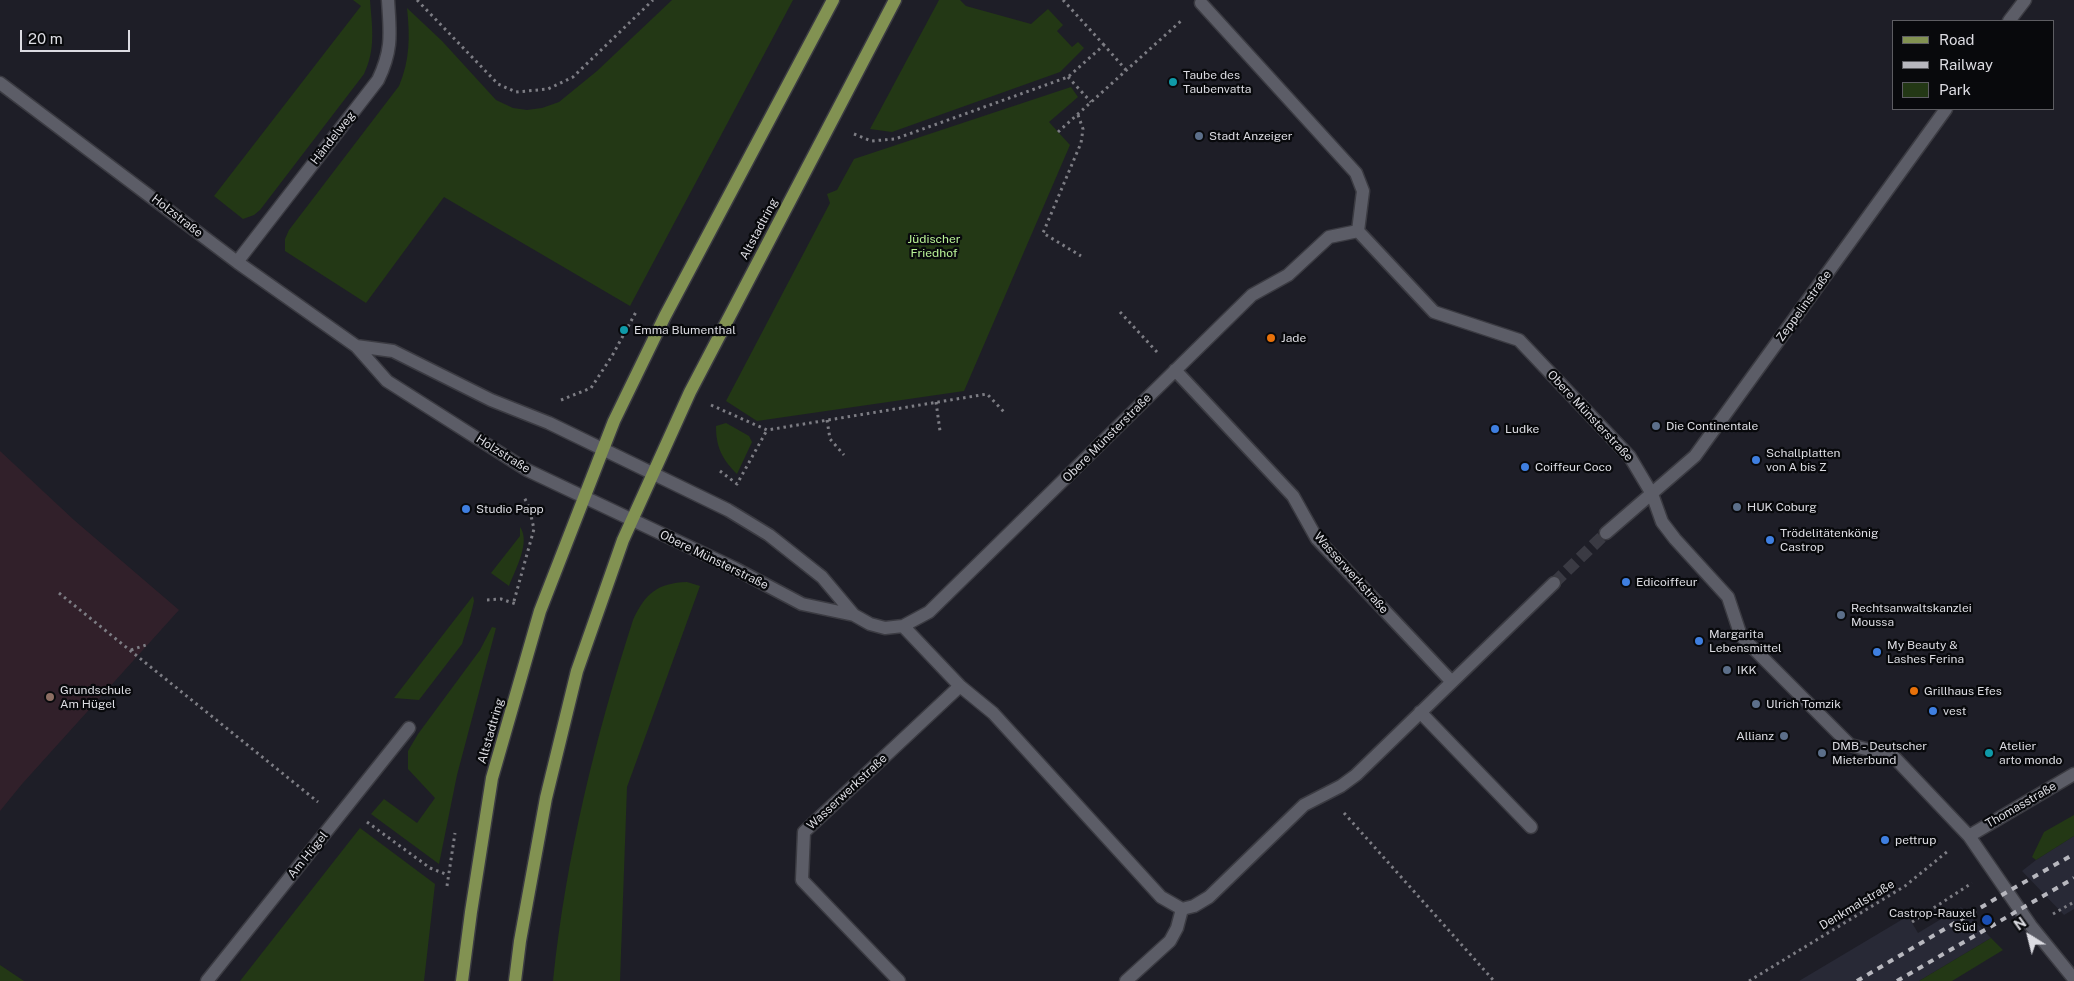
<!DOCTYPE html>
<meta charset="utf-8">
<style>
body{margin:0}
#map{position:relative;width:2074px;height:981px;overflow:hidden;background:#1e1e27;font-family:"Public Sans",sans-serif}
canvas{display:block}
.legend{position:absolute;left:1892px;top:20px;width:162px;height:90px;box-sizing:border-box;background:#08090c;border:1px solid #5d5d62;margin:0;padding:6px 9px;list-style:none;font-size:15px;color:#dcdce2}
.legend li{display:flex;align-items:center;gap:10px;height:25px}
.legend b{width:25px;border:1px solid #5d5d62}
.north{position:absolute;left:2004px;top:911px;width:50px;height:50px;-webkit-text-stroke:4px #08090c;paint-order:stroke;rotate:324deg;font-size:14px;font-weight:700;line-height:20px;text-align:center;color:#dcdce2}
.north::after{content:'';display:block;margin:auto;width:18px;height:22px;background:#dcdce2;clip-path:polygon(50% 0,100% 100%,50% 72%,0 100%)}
.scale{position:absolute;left:20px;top:30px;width:110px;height:22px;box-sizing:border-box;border:2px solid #dcdce2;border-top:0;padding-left:6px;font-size:15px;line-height:18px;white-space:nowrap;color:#dcdce2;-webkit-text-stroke:4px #08090c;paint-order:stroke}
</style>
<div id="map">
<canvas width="2074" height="981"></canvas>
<ul class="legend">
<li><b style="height:6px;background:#829252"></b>Road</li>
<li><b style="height:6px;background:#b7b7be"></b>Railway</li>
<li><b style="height:14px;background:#233815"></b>Park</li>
</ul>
<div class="north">N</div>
<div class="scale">20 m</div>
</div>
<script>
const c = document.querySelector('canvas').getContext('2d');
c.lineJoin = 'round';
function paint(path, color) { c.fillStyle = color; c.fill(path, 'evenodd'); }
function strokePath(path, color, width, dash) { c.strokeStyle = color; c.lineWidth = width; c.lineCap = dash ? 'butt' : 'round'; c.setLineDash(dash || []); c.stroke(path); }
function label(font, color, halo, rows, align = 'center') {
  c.font = font + ' "Public Sans",sans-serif'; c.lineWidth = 4.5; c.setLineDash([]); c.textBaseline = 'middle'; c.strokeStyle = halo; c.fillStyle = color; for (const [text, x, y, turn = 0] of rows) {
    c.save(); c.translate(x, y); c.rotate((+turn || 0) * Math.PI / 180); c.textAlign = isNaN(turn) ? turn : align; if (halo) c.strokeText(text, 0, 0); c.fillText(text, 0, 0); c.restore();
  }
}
const built = new Path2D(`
 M 2074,836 L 2074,909 L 2064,915 L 2022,871 L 2036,860 Z
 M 1961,907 L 1991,938 L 1919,981 L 1799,981 L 1908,916 L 1918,933 Z`);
const education = new Path2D(`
 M 0,451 L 74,520 L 179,610 L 22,784 L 0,811 Z`);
const green = new Path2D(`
 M 353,0 L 370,0 C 372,27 376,49 364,74 L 260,210 L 254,215 L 243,219 L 214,196 L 361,6 Z
 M 672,0 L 793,0 L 630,306 L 444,197 L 366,303 L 285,251 L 285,239 L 289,230 L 399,86 C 410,60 410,36 407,8 L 442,41 L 496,100 L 513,108 L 527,110 L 542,108 L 559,102 L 597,71 Z
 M 939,0 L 960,0 L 966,6 L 1031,24 L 1048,9 L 1063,25 L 1057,31 L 1072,47 L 1078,42 L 1084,48 L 1060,72 L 892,132 L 870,129 Z
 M 1071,87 L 1078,97 L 1049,122 L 1070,145 L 964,391 L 757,421 L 726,401 L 830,203 L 827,194 L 837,190 L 854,159 Z
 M 726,423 L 749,436 L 752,442 L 737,474 C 722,459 716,447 716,426 Z
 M 520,527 C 531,542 515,570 509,586 L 491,573 L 520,536 Z
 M 687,582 L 700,586 L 627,787 L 620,981 L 553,981 C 566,857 595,738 633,620 C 645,594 657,583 687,582 Z
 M 473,596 L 474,601 L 471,614 L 462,644 L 419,700 L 394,698 Z
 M 492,627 L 496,628 L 457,775 L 439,864 L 371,814 L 384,799 L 417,823 L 435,798 L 408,769 L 408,751 L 418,734 L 480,650 Z
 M 2074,815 L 2074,836 L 2036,860 L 2032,857 L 2044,832 Z
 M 360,828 L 435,884 L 424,981 L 240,981 Z
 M 1991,938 L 2003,950 L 1952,981 L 1919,981 Z
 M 0,965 L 24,981 L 0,981 Z`);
const minorTunnel = new Path2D(`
 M 1554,583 L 1606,533`);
const path = new Path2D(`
 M 417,0 L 498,84 L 516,92 L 548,89 L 573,77 L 653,0
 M 1063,0 L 1104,45
 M 1068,77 L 1091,102
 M 1078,115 L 1083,129 L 1081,143 L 1043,233 L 1081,256
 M 1058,132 L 1182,20
 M 854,134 L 871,141 L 895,139 L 1068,77 L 1104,45 L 1126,70
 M 1120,312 L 1157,352
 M 561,400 L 591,388 L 612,356 L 636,312
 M 936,402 L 940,431
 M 711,405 L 767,430 L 987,394 L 1005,413
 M 827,420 L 830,439 L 844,455
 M 720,471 L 737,484 L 767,430
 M 59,593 L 318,802
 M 487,600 L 501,599 L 516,604
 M 514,601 L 534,529 L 529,507 L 524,497
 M 131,650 L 149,644
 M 1344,813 L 1494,981
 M 367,822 L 430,868 L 448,875
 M 447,886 L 455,833
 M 2053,914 L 2074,902
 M 1912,922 L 1972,883
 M 1749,981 L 1905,886 L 1948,851`);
const minor = new Path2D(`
 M 1201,3 L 1356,173 L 1363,191 L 1358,231 L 1434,312 L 1519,340 L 1630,457 L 1652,494 L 1662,522 L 1675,539 L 1728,597 L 1741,636 L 1850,745 L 1893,756 L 1969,836 L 2031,926 L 2074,979
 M 2009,21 L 2025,0
 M 0,83 L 237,262 L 356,346 L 387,381 L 527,470 L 734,568 L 802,604 L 854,615 L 870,624 L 885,628 L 903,626 L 929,612 L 1252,295 L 1288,275 L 1329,237 L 1358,231
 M 237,262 L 378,80 C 393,49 390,33 388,0
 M 356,346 L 393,351 L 491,400 L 549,423 L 728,510 L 769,535 L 822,577 L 854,615
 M 1175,370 L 1293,496 L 1317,539 L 1452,682
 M 1606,533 L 1695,456 L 1946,109
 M 903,626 L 960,686 L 993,713 L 1161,897 L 1182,909 L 1194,906 L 1209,897 L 1304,805 L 1341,786 L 1356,775 L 1554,583
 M 1420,712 L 1531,827
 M 1969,836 L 2074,774
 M 207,981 L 409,728
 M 899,981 L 802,880 L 804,832 L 960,686
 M 1126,981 L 1170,941 L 1177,928 L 1182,909`);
const major = new Path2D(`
 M 462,981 L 471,912 L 492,778 L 540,611 L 614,421 L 665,316 L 833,0
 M 515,981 L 520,941 L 546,798 L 577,671 L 623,540 L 690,392 L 895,0`);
const rail = new Path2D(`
 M 1857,981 L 2007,892 L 2074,854
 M 1897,981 L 2074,878`);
const markers = [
 [1173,82,5,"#0f9aa8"],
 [1199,136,5,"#5c6f8a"],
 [624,330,5,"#0f9aa8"],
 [1271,338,5,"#e8710a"],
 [1656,426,5,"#5c6f8a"],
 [1495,429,5,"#3f7fe0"],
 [1756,460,5,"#3f7fe0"],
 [1525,467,5,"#3f7fe0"],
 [1737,507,5,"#5c6f8a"],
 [466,509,5,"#3f7fe0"],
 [1770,540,5,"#3f7fe0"],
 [1626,582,5,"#3f7fe0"],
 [1841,615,5,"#5c6f8a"],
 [1699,641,5,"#3f7fe0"],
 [1877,652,5,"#3f7fe0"],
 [1727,670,5,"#5c6f8a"],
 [1914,691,5,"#e8710a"],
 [50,697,5,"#8d6e63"],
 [1756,704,5,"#5c6f8a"],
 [1933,711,5,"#3f7fe0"],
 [1784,736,5,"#5c6f8a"],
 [1822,753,5,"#5c6f8a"],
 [1989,753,5,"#0f9aa8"],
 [1885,840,5,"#3f7fe0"],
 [1987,920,6,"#1a4fb4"]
];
const poiNames = [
 ["Taube des",1183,75],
 ["Taubenvatta",1183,89],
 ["Stadt Anzeiger",1209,136],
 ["Emma Blumenthal",634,330],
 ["Jade",1281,338],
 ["Die Continentale",1666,426],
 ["Ludke",1505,429],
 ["Schallplatten",1766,453],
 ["von A bis Z",1766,467],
 ["Coiffeur Coco",1535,467],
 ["HUK Coburg",1747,507],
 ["Studio Papp",476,509],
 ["Trödelitätenkönig",1780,533],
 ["Castrop",1780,547],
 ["Edicoiffeur",1636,582],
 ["Rechtsanwaltskanzlei",1851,608],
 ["Moussa",1851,622],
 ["Margarita",1709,634],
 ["Lebensmittel",1709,648],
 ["My Beauty &",1887,645],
 ["Lashes Ferina",1887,659],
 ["IKK",1737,670],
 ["Grundschule",60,690],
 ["Am Hügel",60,704],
 ["Grillhaus Efes",1924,691],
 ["Ulrich Tomzik",1766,704],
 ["vest",1943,711],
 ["Allianz",1774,736,"right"],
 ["DMB - Deutscher",1832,746],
 ["Mieterbund",1832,760],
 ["Atelier",1999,746],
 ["arto mondo",1999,760],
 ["pettrup",1895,840],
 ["Castrop-Rauxel",1976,913,"right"],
 ["Süd",1976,927,"right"]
];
const streetNames = [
 ["Händelweg",333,138,-52],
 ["Holzstraße",177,216,38],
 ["Altstadtring",759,229,-62],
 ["Zeppelinstraße",1804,306,-54],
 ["Obere Münsterstraße",1590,416,47],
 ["Obere Münsterstraße",1107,438,-45],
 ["Holzstraße",503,454,32],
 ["Obere Münsterstraße",714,560,26],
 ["Wasserwerkstraße",1351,573,48],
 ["Altstadtring",491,731,-74],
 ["Wasserwerkstraße",847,792,-43],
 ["Thomasstraße",2021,805,-30],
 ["Am Hügel",308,855,-51],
 ["Denkmalstraße",1857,905,-31]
];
const parkNames = [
 ["Jüdischer",934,239],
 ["Friedhof",934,253]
];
paint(built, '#282936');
paint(education, '#31202a');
paint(green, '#233815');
strokePath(minorTunnel, '#3a3a43', 12, [12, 6]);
strokePath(minor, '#3b3b42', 15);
strokePath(major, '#3b3b42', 15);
strokePath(path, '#7d7d84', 3, [2.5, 4]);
strokePath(minor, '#5c5d67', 12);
strokePath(major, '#829252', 12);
strokePath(rail, '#b7b7be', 4, [6, 6]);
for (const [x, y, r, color] of markers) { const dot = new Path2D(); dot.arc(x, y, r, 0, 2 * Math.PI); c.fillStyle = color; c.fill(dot); strokePath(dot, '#08090c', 2); }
label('12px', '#dcdce2', '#08090c', poiNames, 'left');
label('12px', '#dcdce2', '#08090c', streetNames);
label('12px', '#b8f196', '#08090c', parkNames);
</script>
